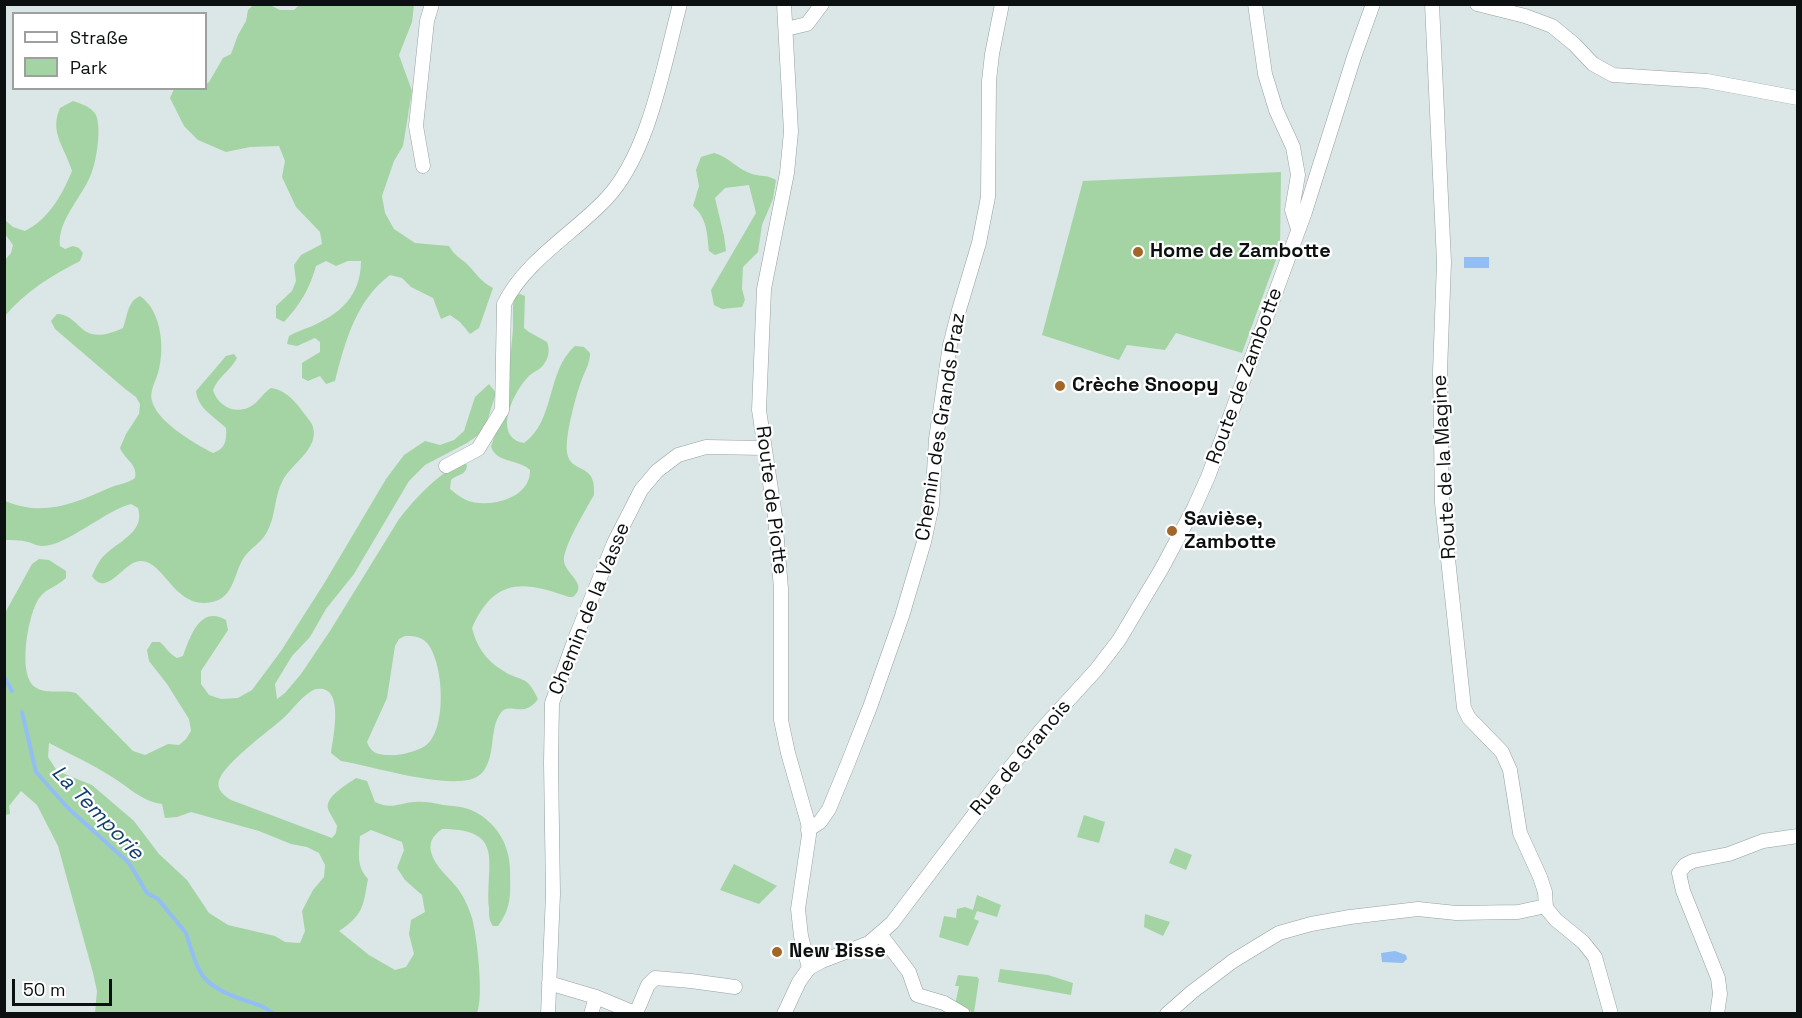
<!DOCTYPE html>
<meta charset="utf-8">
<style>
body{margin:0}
#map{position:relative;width:1802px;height:1018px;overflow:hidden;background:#dbe6e6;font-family:"Space Grotesk",sans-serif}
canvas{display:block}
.frame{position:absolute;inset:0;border:6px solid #0d1010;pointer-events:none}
.legend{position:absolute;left:12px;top:12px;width:195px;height:78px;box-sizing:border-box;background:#fff;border:2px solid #9e9f9f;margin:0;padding:8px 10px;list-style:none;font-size:18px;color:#0d1010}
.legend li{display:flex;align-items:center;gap:12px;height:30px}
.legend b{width:30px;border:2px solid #9e9f9f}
.scale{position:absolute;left:12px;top:979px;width:100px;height:27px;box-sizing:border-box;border:3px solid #0d1010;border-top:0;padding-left:8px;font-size:18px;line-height:21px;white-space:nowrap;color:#0d1010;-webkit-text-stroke:4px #fff;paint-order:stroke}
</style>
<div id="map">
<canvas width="1802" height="1018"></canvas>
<div class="frame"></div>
<ul class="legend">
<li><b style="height:8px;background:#fff"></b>Straße</li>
<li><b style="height:16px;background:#a4d4a4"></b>Park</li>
</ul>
<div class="scale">50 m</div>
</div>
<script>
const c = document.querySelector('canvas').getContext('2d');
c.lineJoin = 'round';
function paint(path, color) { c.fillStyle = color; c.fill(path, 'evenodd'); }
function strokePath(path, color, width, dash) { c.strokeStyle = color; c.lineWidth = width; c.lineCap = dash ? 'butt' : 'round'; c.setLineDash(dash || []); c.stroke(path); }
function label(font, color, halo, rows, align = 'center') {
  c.font = font + ' "Space Grotesk",sans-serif'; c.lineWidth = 4.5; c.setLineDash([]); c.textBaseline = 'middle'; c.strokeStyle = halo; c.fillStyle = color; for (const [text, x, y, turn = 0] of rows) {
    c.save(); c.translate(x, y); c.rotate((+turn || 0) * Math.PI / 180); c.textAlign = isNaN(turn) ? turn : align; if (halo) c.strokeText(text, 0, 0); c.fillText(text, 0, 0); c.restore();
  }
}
const green = new Path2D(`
 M 300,4 L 414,5 L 412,22 L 399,55 L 412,91 L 403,146 L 394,161 L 382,196 L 385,213 L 394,229 L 415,243 L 449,246 C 454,255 460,258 467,264 C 476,273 481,282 493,288 L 479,328 L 470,334 L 460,322 L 450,315 L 441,319 L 433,298 L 411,287 L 402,278 L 390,275 C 356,300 345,342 335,381 L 326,384 L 320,376 L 308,381 L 302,378 L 302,363 L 320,352 L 320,342 L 315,338 L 297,346 L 287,344 L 289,336 C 296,332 302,330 310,327 C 340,314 361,296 361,261 L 348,261 L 336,266 L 326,261 L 316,266 C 310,288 300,305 284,322 L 276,318 L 276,306 L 292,291 L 296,281 L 294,265 L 301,255 L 322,244 L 320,232 L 296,207 L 282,177 L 285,161 L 279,146 L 250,147 L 226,152 L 198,140 L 184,126 L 170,98 L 174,89 L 188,89 L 193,90 L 206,88 L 206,84 L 209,82 L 223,58 L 231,54 L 238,35 L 246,21 L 248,10 L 253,5 L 270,5 L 280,10 L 294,10 Z
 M 73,101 C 81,104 91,106 96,115 C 102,129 96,166 89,179 C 79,200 57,223 60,246 L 65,249 L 73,246 L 79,248 L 83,253 L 80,261 C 52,275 25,292 5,316 L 5,260 L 11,253 L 13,245 L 5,234 L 5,220 L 13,227 L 25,231 C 49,219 62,195 72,171 C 65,147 49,133 60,108 Z
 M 714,153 C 729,157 737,169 752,174 C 761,177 766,174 776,180 L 773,199 L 762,225 L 758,252 L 743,267 L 742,289 L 745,300 L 742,307 L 722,309 L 714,305 L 711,290 L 756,213 L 749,185 L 725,188 L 715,198 L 724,236 L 726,251 L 715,255 L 709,251 C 707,233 707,218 693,206 L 699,186 L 696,170 L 701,157 Z
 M 1281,172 L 1280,249 L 1242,353 L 1176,333 L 1165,350 L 1127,345 L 1119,360 L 1042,335 L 1083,181 Z
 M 520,294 L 525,296 L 524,328 L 529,332 L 547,342 C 550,350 549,357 544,364 C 540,370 535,371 530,375 C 514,390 491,437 524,443 C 556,420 546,371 575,346 L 584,347 L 590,353 C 590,363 586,369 582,379 C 576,395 565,435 567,452 C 570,475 597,461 594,495 C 587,507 562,549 564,561 C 565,574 589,584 573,597 L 569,597 C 523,581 495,577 472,628 C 476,645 486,661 502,670 C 521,683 526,673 538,699 C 523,720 509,700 500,714 C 490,729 495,751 486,767 C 483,774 475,779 468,780 C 436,786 375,767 341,761 L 331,753 C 333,738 343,693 323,689 C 319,688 313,689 310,692 C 299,699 291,712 280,721 C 266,733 227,762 220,778 C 215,788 223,795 231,800 L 332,838 L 336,833 L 337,826 C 335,821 330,814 328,809 C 325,796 348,784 356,778 L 367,781 L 375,802 C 392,810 398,803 415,802 C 424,801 434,803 443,805 C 452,806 462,806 471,810 C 494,820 509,842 510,868 C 510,891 513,906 498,926 L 493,926 C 489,921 489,915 489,908 C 485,864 507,829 442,829 C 433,836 429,841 431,852 C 435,867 449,877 458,889 C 464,897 469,908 472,918 C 477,936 484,997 477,1013 L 95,1013 L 97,991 L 93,973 L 58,846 L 37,805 L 21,791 L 9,806 L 10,814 L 5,815 L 5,613 L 32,564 L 39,559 L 49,560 L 66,571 L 66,578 C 58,586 47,588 40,597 C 28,612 17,675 35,687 C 46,695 63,689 76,693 L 133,751 L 145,755 L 168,744 L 179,745 L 186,739 L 191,731 L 189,719 L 167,684 L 149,661 L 147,650 L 152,642 L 160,642 C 166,647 169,654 177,658 L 183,656 C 190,637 200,605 226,620 L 228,630 L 201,671 L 201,684 L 209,695 L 221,699 L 238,698 L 252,690 L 281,651 L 325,582 L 386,479 L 404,455 L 425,441 L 440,445 L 454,440 L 464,431 L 475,397 L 489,384 L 496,393 L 484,431 L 467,443 L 425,465 L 409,481 L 354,574 L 326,609 L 310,637 L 292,656 L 275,684 L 277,699 L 285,693 L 301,674 L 330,631 L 399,519 C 417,496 438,474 464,461 L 467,465 C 466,476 459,473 451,480 L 450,489 C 455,493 460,497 466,500 C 488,509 531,499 530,470 C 519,459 495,463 491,446 L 502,416 L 507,392 L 513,329 L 513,305 L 515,296 ZM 405,636 C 412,636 420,636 426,642 C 444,660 448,731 425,746 C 415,752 399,756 389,755 C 378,755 371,753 367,742 L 387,698 L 395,646 L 399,639 ZM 49,743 C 70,754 92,764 112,777 C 129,787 141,801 162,804 L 165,818 L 177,817 L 191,812 L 259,831 L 291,844 L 307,847 L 319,853 L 325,865 L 324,877 L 313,890 L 302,911 L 305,931 L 300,943 L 285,942 L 275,936 L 228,925 L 209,913 L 187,880 L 159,854 L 134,821 L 92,785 L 57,771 L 48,757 ZM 371,830 L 402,842 L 404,850 L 397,868 L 405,880 L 422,895 L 425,912 L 411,920 L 409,934 L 414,954 L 406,967 L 395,970 L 369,955 L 339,931 C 364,914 363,906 368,879 C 356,866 359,853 360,836 Z
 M 140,296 C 162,311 165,349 158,373 C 155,383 148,393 153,404 C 160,423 195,444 213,453 C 225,449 227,441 226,428 C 214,416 198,409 196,391 L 226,356 L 234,354 L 237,358 C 230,371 218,377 213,390 C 218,407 237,416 253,405 C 260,400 264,392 271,388 C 284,390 292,398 300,408 C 304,414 311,421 313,427 C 319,449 292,463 283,480 C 274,496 276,516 267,532 C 262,542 252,547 245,556 C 234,570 235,598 212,602 C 174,610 166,562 141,561 C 124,560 107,599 92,576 C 96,567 100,558 108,552 C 122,540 145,530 138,508 L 131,504 C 106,510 65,547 42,546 C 37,546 32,543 28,542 C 20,540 12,540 5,540 L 5,501 C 43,517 73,504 109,488 C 118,484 127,484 135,478 C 138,464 125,460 120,448 L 126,434 L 139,414 L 140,404 L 136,397 L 124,388 L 55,329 L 51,321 L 57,314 C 83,315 78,349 123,328 C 128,315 127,302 140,296 Z
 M 1084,815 L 1105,822 L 1099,843 L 1077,837 Z
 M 1175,848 L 1192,855 L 1186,870 L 1169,863 Z
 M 734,864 L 777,886 L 759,904 L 720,890 Z
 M 977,895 L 1001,905 L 997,917 L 977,911 L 974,919 L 979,921 L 968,946 L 939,937 L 944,916 L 956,918 L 957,909 L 965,907 L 973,910 Z
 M 1145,914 L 1170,922 L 1163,936 L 1144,927 Z
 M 1000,969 L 1048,975 L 1073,983 L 1071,995 L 998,982 Z
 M 958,975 L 977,977 L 979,979 L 974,1013 L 955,1005 L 959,986 L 955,986 Z`);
const water = new Path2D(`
 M 1464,257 L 1489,257 L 1489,268 L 1464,268 Z
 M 1395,951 L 1406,955 L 1407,959 L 1403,963 L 1382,962 L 1381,953 Z`);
const stream = new Path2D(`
 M 4,677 L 12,691
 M 22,712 L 36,772 L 68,808 L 129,863 L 147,893 L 158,899 L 186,933 C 199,973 199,985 244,1000 C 258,1005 261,1004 274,1014`);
const minor = new Path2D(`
 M 784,4 L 791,132 L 787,173 L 764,289 L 759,410 L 775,516 L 781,589 L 781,720 L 788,753 L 808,823 L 809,835 L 798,909 L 801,936 L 809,968
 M 1255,4 L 1265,74 L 1276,110 L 1293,147 L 1298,175 L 1292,210 L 1298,229
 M 1432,4 L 1444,262 L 1440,372 L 1442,503 L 1464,708 L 1469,718 L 1502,752 L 1510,770 L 1520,833 L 1540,877 L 1545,892 L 1546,908 L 1556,920 L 1583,942 L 1595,957 L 1611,1014
 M 1477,4 L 1525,16 L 1552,26 L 1574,44 L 1593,64 L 1613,75 L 1707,81 L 1798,98
 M 786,29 L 807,24 L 822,4
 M 423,166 L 416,126 L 427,21 L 432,4
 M 446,466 L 478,449 L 502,410 L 504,304 C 526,260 573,234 606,199 C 649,154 664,64 680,4
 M 808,830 L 820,822 L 829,809 L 848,763 L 870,707 L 902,616 L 924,542 L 932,505 L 936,439 L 950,345 L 959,310 L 979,243 L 988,197 L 989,81 L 992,54 L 1002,4
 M 880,934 L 909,972 L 917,995 L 944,1003 L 963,1014
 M 549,983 L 596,997 L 637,1014
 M 636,1013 L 648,985 L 655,978 L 691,981 L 735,987
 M 548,1014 L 553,894 L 551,763 L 552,703 L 575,639 L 614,543 L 641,490 L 657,471 L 678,455 L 706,447 L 764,448
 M 591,1014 L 596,997
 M 784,1014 L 799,982 L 809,968 L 822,961 L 869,943 L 892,923 L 1004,775 L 1043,728 L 1096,670 L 1119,640 L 1162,568 L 1194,508 L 1208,477 L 1305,212 L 1354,57 L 1373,4
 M 1167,1014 L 1192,992 L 1233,961 L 1279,933 L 1311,924 L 1350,917 L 1418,909 L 1456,913 L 1518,912 L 1546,906
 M 1717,1014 L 1720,994 L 1718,978 L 1683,891 L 1679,873 L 1685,865 L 1693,861 L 1729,854 L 1763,841 L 1798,836`);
const markers = [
 [1138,252,6,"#a26629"],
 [1060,386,6,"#a26629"],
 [1172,531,6,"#a26629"],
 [777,952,6,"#a26629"]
];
const poiNames = [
 ["Home de Zambotte",1150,252],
 ["Crèche Snoopy",1072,386],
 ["Savièse,",1184,520],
 ["Zambotte",1184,543],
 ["New Bisse",789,952]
];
const streetNames = [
 ["Route de Zambotte",1245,376,-70],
 ["Chemin des Grands Praz",941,427,-81],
 ["Route de la Magine",1445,467,-93],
 ["Route de Piotte",771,500,83],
 ["Chemin de la Vasse",590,609,-68],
 ["Rue de Granois",1021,758,-50]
];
const waterNames = [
 ["La Temporie",97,813,46]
];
paint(green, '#a4d4a4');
paint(water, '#92bef4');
strokePath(stream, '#92bef4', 4);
strokePath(minor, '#97a0a0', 15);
strokePath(minor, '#fff', 14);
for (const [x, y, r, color] of markers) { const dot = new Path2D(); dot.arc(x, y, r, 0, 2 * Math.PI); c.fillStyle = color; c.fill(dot); strokePath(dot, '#fff', 2); }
label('bold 20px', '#0d1010', '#fff', poiNames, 'left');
label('20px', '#0d1010', '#fff', streetNames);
label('italic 21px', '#123e6e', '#fff', waterNames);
</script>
